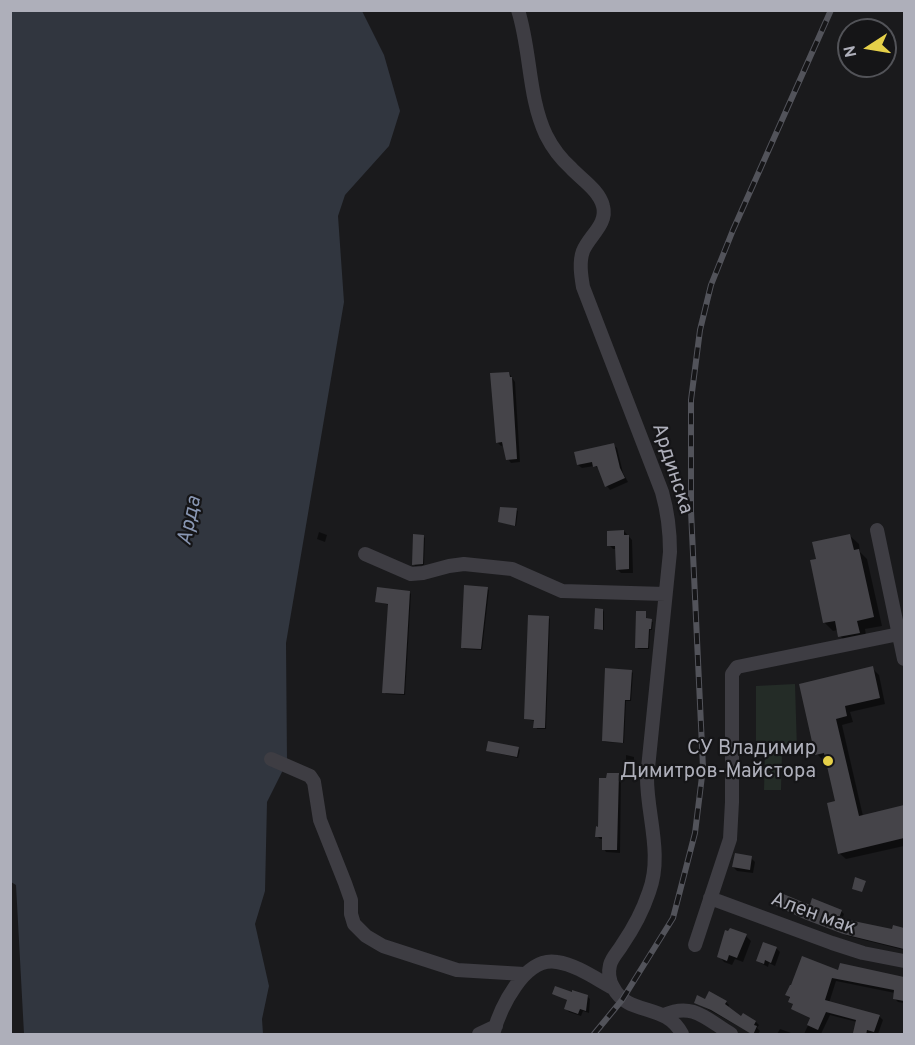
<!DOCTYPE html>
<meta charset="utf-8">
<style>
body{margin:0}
#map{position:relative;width:915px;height:1045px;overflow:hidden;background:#1a1a1c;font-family:Overpass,sans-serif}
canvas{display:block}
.frame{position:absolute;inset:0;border:12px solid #aeafba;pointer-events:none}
.north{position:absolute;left:837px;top:18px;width:60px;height:60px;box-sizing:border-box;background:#151517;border:2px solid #525358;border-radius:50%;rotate:258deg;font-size:16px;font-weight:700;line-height:24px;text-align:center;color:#aeafba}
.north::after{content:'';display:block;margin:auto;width:21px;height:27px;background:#e5d049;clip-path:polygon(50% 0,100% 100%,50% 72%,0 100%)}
</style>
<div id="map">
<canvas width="915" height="1045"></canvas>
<div class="frame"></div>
<div class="north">N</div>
</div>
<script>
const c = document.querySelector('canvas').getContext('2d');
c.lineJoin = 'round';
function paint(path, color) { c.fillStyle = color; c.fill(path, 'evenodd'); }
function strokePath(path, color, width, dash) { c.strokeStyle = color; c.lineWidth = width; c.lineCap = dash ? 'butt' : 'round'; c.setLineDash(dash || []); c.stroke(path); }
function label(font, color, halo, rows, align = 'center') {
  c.font = font + ' Overpass,sans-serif'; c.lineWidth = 4.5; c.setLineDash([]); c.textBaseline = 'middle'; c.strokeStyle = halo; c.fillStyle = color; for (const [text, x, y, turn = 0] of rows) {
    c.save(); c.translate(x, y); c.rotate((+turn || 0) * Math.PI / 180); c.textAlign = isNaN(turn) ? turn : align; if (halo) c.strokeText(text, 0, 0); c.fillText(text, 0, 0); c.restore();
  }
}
const green = new Path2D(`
 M 795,684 L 797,750 L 756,750 L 756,686 Z
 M 765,752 L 782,752 L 781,790 L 764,790 Z`);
const water = new Path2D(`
 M 11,11 L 362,11 L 384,55 L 400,111 L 389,146 L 345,195 L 338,216 L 344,302 L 286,643 L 287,762 L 267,802 L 265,891 L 255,924 L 269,986 L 262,1019 L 263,1034 L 24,1034 L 16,885 L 11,882 Z`);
const shadow = new Path2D(`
 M 509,373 L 515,382 L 520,462 L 511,463 L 508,459 L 504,445 L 501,446 L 497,442 Z
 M 613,445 L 617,448 L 623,473 L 628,482 L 610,490 L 607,486 L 600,469 L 594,466 L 582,468 L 578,465 Z
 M 516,510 L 518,511 L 516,526 L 500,522 Z
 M 624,531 L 632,540 L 633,573 L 621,573 L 617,569 L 617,549 L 613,549 L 609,545 Z
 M 319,532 L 327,535 L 325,542 L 317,539 Z
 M 423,536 L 425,538 L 424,565 L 415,566 L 414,564 Z
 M 850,536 L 859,544 L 860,552 L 867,559 L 882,626 L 865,629 L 867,641 L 849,645 L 840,636 L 838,630 L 833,631 L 824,622 L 818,560 Z
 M 487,589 L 489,590 L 482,650 L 464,649 L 462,647 Z
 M 409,592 L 411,594 L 405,695 L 386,694 L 384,692 L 389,605 L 376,601 Z
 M 603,610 L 604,612 L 604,630 L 597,630 L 595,629 Z
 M 645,613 L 647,620 L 653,622 L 652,630 L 650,630 L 649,649 L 638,649 L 636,647 Z
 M 549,618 L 550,619 L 546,729 L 537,729 L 535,721 L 525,719 Z
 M 872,668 L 879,675 L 885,704 L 850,712 L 853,722 L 842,725 L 863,816 L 904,806 L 904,846 L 846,859 L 839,853 L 837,802 L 827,759 L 823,760 L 817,754 L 801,685 Z
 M 631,671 L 633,673 L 631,701 L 626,701 L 624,743 L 605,742 L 603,741 Z
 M 518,748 L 520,750 L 518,758 L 488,751 Z
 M 626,755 L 634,757 L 634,764 L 626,762 Z
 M 618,775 L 621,778 L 620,853 L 606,852 L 604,849 L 604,839 L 600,839 L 597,836 Z
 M 751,858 L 755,862 L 753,873 L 737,871 L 733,867 Z
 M 778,906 L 810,907 L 841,911 L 844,914 L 842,920 L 893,930 L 894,927 L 904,929 L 904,950 L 848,936 L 781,909 Z
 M 746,936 L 751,941 L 743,962 L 735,959 L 732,965 L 724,962 L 719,956 Z
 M 776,948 L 780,952 L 775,966 L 769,963 L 768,967 L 757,961 Z
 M 841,964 L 904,978 L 904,1003 L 898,1002 L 894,998 L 895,993 L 836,981 L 829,1003 L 879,1016 L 883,1020 L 878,1034 L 870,1033 L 870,1034 L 856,1034 L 854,1033 L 857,1022 L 830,1015 L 821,1034 L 804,1034 L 811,1019 L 793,1009 L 794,1006 L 787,994 L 839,972 Z
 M 554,993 L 587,996 L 590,999 L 589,1013 L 583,1011 L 581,1016 L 569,1012 L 565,1008 L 568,1001 Z
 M 706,1000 L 726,1002 L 729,1005 L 728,1008 L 742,1018 L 756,1022 L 759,1025 L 757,1028 L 760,1031 L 758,1034 L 752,1034 L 695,1002 Z
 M 780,1029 L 794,1034 L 777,1034 Z`);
const building = new Path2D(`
 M 509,372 L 510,377 L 512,377 L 517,459 L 506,460 L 502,442 L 496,443 L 490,373 Z
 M 614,443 L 620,468 L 625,478 L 605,487 L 597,466 L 593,467 L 592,462 L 577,465 L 574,452 Z
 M 500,507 L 517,508 L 515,526 L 498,522 Z
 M 624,530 L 624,535 L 629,535 L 629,569 L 616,570 L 615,546 L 607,546 L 607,531 Z
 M 413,534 L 424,535 L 423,564 L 412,565 Z
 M 850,534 L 854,550 L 859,549 L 874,617 L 857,621 L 860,633 L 838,637 L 835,621 L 823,623 L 810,560 L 816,559 L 812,542 Z
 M 464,585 L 488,587 L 481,649 L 461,648 Z
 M 377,587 L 410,591 L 404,694 L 382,693 L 388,604 L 375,602 Z
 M 595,608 L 603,609 L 603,630 L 594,629 Z
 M 636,611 L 646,611 L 646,618 L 652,619 L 651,629 L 649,629 L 648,648 L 635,648 Z
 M 528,615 L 549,616 L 545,728 L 533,728 L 534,720 L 524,719 Z
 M 873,666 L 880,698 L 845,706 L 847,716 L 836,719 L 859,816 L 904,805 L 904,838 L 838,854 L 827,803 L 835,801 L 824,753 L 815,755 L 799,684 Z
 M 605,668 L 632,670 L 630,700 L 625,700 L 623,743 L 602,741 Z
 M 488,741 L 519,747 L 517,757 L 486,751 Z
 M 607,773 L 619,773 L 617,850 L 602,850 L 602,837 L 595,837 L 596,826 L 598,827 L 599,778 L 606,778 Z
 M 735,853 L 752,856 L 750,870 L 732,867 Z
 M 855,877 L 866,881 L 862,892 L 852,889 Z
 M 781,893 L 810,905 L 812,898 L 842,910 L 839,918 L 892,929 L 893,925 L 904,928 L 904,949 L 843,934 L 804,919 L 776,906 Z
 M 730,928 L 747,934 L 737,958 L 729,955 L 727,961 L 717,957 L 725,930 L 728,931 Z
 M 763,942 L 777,947 L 771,963 L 765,960 L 764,964 L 756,961 Z
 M 802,956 L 838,970 L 840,963 L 904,977 L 904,1001 L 893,999 L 894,990 L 832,978 L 825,1000 L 880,1015 L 874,1032 L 867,1030 L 866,1035 L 853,1033 L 856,1020 L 826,1012 L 818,1030 L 807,1025 L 810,1018 L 791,1009 L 793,1004 L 788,1002 L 790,997 L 785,995 L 790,985 L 791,985 Z
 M 555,986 L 572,992 L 572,990 L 588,995 L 586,1011 L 580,1009 L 578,1014 L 564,1009 L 567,1000 L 552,994 Z
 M 709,991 L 727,1001 L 725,1004 L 741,1016 L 743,1013 L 756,1021 L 754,1025 L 757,1026 L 753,1035 L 711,1010 L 694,1003 L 697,995 L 705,999 Z`);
const minor = new Path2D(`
 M 518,10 C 531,51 528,97 546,135 C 552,147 561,159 571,168 C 581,179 599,190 603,206 C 608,224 589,236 583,251 C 579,262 581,275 583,287 L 662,492 C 668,513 670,531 670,552 L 647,778 C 647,815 663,855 649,892 C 643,910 633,929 622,945 C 618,952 612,957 610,965 C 608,973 609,980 613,987 C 628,1017 666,1002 682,1034
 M 877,530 L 904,659
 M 365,554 L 411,574 L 423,573 L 449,566 L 464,564 L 512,569 L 562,591 L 665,594
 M 271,759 L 310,776 L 314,782 L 320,820 L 345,883 L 351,900 L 351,914 L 354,924 L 366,936 L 383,946 L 457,970 L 524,974
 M 710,898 L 832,943 L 863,953 L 904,961
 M 695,945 L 730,839 L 732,802 L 732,674 L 737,667 L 899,634
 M 664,1015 C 693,1002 706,1019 731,1034
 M 479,1034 L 496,1026
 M 493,1034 C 500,1009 524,956 557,962 C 577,965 596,979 613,988`);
const rail = new Path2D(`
 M 594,1034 L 622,1000 L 673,918 L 695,833 L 703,768 L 691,511 L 691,400 L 700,330 L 711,285 L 733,230 L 831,10`);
const markers = [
 [828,761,6,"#e5d049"]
];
const streetNames = [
 ["Ардинска",671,469,72],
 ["Ален мак",813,915,20]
];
const poiNames = [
 ["СУ Владимир",816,750],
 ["Димитров-Майстора",816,773]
];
const waterNames = [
 ["Арда",191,521,-78]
];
paint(green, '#242c27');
paint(water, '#31363f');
paint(shadow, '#0007');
paint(building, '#454449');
strokePath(minor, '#3e3d43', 14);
strokePath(rail, '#52535a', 6);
strokePath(rail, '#151517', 4, [11]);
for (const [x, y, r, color] of markers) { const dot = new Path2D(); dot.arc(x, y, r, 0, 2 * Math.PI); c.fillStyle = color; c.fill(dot); strokePath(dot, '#151517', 2); }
label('20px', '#aeafba', '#151517', streetNames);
label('20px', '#aeafba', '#151517', poiNames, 'right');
label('italic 21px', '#8896b2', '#151517', waterNames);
</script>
